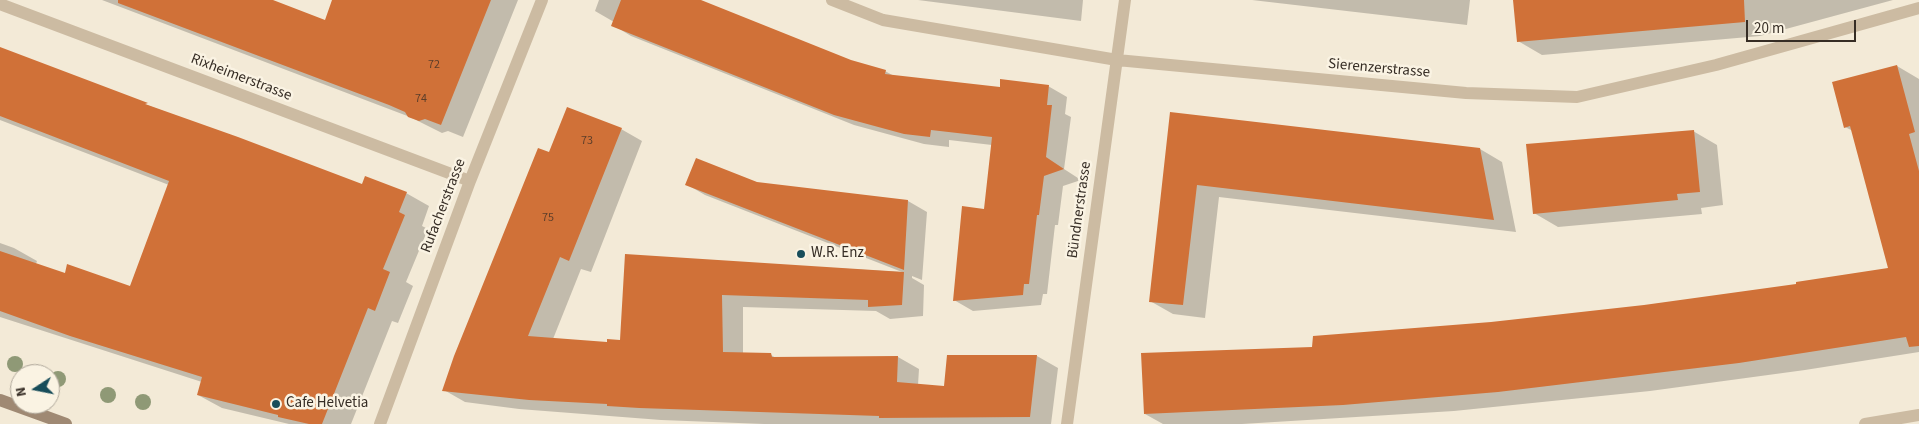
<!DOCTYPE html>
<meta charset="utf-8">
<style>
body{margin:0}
#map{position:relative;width:1919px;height:424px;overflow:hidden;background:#f3ead7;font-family:"Source Sans 3",sans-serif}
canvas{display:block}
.north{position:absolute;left:10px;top:364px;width:50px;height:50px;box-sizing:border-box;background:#faf3e3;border:1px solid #aca497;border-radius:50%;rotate:259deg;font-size:14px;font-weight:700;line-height:20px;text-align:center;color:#362d25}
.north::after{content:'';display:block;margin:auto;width:18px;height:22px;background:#184d5a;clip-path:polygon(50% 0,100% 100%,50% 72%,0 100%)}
.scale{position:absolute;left:1746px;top:20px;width:110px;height:22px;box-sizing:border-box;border:2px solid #362d25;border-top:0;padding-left:6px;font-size:15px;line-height:18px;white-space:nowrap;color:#362d25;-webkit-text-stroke:4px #faf3e3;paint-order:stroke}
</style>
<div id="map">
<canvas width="1919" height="424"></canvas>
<div class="north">N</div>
<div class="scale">20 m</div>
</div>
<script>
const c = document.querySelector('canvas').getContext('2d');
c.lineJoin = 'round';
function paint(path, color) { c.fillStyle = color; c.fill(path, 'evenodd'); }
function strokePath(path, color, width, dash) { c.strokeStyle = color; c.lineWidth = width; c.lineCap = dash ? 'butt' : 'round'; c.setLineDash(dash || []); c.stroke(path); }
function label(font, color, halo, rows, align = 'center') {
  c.font = font + ' "Source Sans 3",sans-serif'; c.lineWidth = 5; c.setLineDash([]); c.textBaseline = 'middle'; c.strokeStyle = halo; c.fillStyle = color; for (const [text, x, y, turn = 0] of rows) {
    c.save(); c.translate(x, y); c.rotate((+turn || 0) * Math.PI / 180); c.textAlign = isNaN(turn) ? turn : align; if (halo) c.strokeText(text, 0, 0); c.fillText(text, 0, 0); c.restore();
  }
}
const shadow = new Path2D(`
 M 102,0 L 269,0 L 326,22 L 367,0 L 518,0 L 463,137 L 448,131 L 442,133 L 410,117 Z
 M 599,0 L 697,0 L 850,61 L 885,71 L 894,76 L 1001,89 L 1048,86 L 1067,97 L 1065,114 L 1071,117 L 1064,169 L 1081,180 L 1063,186 L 1058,225 L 1055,225 L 1047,294 L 1043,294 L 1041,305 L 973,311 L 954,300 L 985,210 L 992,145 L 949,140 L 949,147 L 924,144 L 854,125 L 631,36 L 613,25 L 614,22 L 595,11 Z
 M 918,0 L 1083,0 L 1081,21 Z
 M 1252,0 L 1470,0 L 1467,25 Z
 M 1514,0 L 1893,0 L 1760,36 L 1542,55 L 1518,41 Z
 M 0,48 L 155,108 L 363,185 L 406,193 L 429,206 L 422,226 L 428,229 L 406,282 L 413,286 L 398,323 L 392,321 L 351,424 L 289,424 L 222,408 L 198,395 L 202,382 L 0,317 L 0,243 L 14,248 L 37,261 L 36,264 L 65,274 L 130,287 L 169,185 L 0,120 Z
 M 1897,66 L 1919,79 L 1919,352 L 1805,370 L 1650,391 L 1454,411 L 1242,424 L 1163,424 L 1145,414 L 1314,348 L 1491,323 L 1644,306 L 1798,285 L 1890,269 L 1853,131 L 1845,127 Z
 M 1172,114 L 1480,149 L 1502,162 L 1516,232 L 1219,197 L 1205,318 L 1173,314 L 1150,301 Z
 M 621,129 L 642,141 L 591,272 L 581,269 L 553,339 L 608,343 L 621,341 L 626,256 L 902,272 L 705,195 L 686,184 L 757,183 L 908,201 L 927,212 L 922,280 L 912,276 L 912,278 L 924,285 L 923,316 L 890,319 L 876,311 L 743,307 L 743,354 L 771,355 L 776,358 L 898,357 L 919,369 L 918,385 L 945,388 L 948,357 L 1037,356 L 1058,368 L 1051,424 L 764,424 L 661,420 L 519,409 L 465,402 L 444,390 L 550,154 Z
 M 1693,131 L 1717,145 L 1723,205 L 1701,208 L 1702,214 L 1558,227 L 1534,213 Z`);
const building = new Path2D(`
 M 118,0 L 273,0 L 325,20 L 332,0 L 491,0 L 441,125 L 425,119 L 419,121 L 408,117 L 405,112 L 389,105 L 118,3 Z
 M 621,0 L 701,0 L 851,60 L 886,70 L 885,74 L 1000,87 L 1000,79 L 1049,85 L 1047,105 L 1052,105 L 1046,157 L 1064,169 L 1044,176 L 1039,215 L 1037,215 L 1029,284 L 1024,284 L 1023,295 L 953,301 L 962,206 L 984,209 L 992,137 L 931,130 L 930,137 L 904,134 L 834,115 L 611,26 Z
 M 1513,0 L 1744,0 L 1745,22 L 1517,42 Z
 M 0,47 L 148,103 L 145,104 L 238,137 L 362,184 L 365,176 L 407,192 L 399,212 L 405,215 L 383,269 L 390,272 L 375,311 L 368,308 L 322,424 L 309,424 L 278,417 L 278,415 L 197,395 L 202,377 L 70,336 L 0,311 L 0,251 L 65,273 L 67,264 L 130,286 L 169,181 L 0,116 Z
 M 1897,65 L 1915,132 L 1909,134 L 1919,171 L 1919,346 L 1909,347 L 1906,337 L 1739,363 L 1498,392 L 1343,405 L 1144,414 L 1141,353 L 1312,347 L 1313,336 L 1491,322 L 1644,305 L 1796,284 L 1796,282 L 1888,268 L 1850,126 L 1844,128 L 1832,82 Z
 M 567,107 L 622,128 L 569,261 L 560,257 L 528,336 L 607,342 L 607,339 L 620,340 L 625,254 L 904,272 L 902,305 L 868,307 L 868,300 L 722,295 L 723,352 L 771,353 L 772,357 L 898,356 L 897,382 L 944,386 L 947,355 L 1037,355 L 1030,417 L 879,418 L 879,416 L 639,408 L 607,406 L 607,404 L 529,400 L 442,391 L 454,356 L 538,148 L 549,152 Z
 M 1170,112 L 1480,148 L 1494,220 L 1197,185 L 1183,305 L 1149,302 Z
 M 1694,130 L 1700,192 L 1677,194 L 1678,200 L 1533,214 L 1526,144 Z
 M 696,158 L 757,182 L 908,200 L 904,270 L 685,185 Z`);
const street = new Path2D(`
 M 832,0 L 883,20 L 1117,60 L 1466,93 L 1577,97 L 1716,65 L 1919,8
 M 0,4 L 470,181
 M 380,424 L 470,181 L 542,0
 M 1067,424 L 1125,0
 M 1865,424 L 1919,415`);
const secondary = new Path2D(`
 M 0,400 L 66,424`);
const trees = [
 [15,364],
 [58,379],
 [108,395],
 [143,402]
];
const markers = [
 [801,254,5,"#184d5a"],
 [276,404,5,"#184d5a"]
];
const numberNames = [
 ["72",434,65],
 ["74",421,99],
 ["73",587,141],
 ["75",548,218]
];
const streetNames = [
 ["Sierenzerstrasse",1379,69,5],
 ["Rixheimerstrasse",241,78,21],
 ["Rufacherstrasse",444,206,-69],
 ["Bündnerstrasse",1080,210,-82]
];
const poiNames = [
 ["W.R. Enz",811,254],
 ["Cafe Helvetia",286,404]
];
paint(shadow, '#0003');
paint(building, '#d07138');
strokePath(street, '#ccbba2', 12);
strokePath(secondary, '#9f8973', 12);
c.fillStyle = '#8f9976';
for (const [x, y] of trees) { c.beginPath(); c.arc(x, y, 8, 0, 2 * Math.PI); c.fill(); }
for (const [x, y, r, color] of markers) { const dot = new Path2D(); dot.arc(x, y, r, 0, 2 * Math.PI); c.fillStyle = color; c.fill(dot); strokePath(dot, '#faf3e3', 2); }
label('12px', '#5c3e2a', null, numberNames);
label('15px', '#362d25', '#faf3e3', streetNames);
label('15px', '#362d25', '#faf3e3', poiNames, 'left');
</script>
